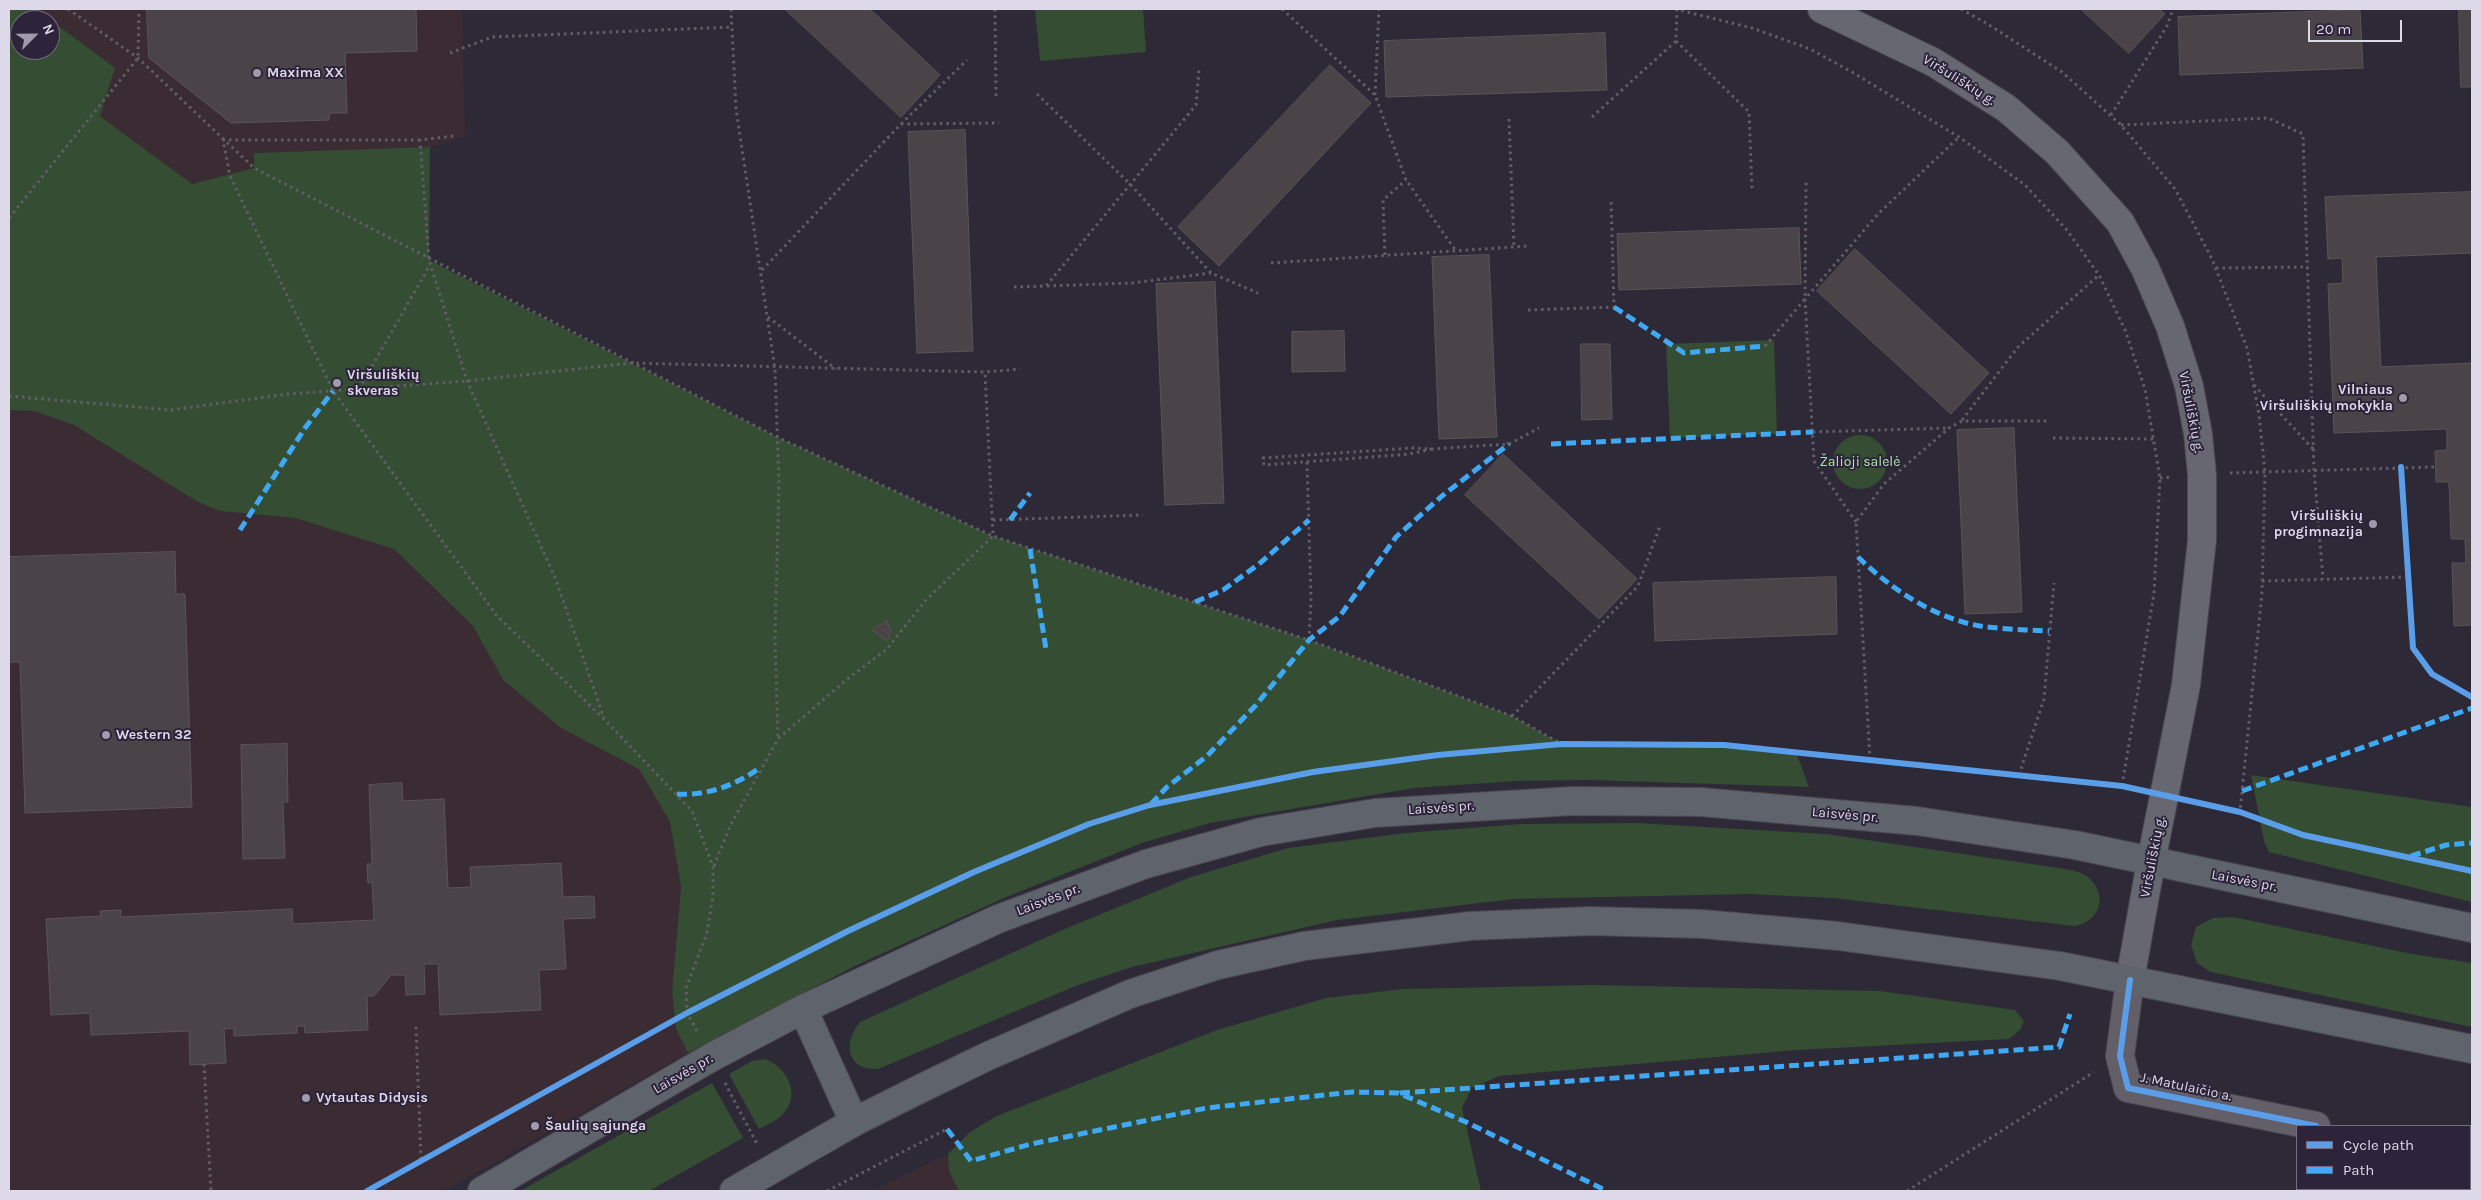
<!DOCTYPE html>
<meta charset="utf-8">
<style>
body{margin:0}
#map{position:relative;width:2481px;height:1200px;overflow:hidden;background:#2e2936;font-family:Karla,sans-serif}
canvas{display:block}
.frame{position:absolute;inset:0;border:10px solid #ded9e8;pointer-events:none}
.legend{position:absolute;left:2296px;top:1125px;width:175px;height:65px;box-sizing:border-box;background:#2d243b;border:1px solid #746c80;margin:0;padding:6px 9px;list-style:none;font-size:15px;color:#ded9e8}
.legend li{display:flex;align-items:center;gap:10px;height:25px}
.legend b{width:25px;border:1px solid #746c80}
.north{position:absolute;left:10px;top:10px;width:50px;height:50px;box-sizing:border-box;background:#2d243b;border:1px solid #746c80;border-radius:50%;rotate:67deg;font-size:14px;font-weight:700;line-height:20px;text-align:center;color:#ded9e8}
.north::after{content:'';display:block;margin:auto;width:18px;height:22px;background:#a09baa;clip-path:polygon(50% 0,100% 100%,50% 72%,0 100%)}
.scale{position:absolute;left:2308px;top:20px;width:94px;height:22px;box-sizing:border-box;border:2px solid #ded9e8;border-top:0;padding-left:6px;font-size:15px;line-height:18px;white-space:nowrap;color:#ded9e8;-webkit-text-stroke:4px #2d243b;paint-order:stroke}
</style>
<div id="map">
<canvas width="2481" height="1200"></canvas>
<div class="frame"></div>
<ul class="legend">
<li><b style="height:6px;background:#5a9eea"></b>Cycle path</li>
<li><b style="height:6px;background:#3fa9f5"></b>Path</li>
</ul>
<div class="north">N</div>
<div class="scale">20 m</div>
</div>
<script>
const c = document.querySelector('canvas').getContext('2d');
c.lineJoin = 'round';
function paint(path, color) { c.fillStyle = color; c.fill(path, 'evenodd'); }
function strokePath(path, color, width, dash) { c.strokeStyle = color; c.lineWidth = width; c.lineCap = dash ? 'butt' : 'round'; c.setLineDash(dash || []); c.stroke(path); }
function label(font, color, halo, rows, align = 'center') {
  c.font = font + ' Karla,sans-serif'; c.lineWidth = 4; c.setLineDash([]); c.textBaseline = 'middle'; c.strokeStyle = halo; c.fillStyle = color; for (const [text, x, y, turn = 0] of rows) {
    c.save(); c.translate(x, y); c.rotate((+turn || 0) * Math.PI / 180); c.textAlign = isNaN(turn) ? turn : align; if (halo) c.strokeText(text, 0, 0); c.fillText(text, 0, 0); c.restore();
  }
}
const commercial = new Path2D(`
 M 36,9 L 462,9 L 465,136 L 430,147 L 254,153 L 254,168 L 192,184 L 99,116 L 115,68 Z
 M 9,410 L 35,411 L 74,425 L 198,502 L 220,511 L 295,518 L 394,549 L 473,626 L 503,680 L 561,728 L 639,768 L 670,822 L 681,888 L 672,992 L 676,1029 L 688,1053 L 444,1191 L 9,1191 Z
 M 948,1154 L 949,1171 L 959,1191 L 872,1191 Z`);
const green = new Path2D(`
 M 9,9 L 36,9 L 115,68 L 100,116 L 192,184 L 254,168 L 254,153 L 430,147 L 429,260 L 777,437 L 993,536 L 1309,640 L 1512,716 L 1562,744 L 1724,745 L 1796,752 L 1809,787 L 1589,780 L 1516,781 L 1414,788 L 1210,823 L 1142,843 L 1006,897 L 857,965 L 688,1053 L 676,1029 L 672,992 L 681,887 L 670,822 L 639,769 L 561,728 L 503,680 L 473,626 L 394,549 L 295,518 L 220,511 L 198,502 L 74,425 L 35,411 L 9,410 ZM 20,20 L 50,20 L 50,50 L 20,50 Z
 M 1035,9 L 1143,9 L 1146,52 L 1040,61 Z
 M 1774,340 L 1777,434 L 1670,438 L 1666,344 Z
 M1833 462a27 27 0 1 1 54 0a27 27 0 1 1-54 0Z
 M 2251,775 L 2472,807 L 2472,902 L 2269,852 L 2264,841 Z
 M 1636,823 L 1826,834 L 2059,868 C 2070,870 2083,871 2091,880 C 2109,898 2097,923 2074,926 L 1833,898 L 1747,894 L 1513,899 L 1337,920 L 1132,967 L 1078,985 L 878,1069 C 846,1071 843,1043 860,1022 L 1060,931 L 1191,877 L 1288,848 L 1406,833 L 1521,824 Z
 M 2233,917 L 2412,954 L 2472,963 L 2472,1027 L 2211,972 L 2197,963 L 2191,945 L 2196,927 L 2213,918 Z
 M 1593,985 L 1880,991 L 2015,1010 L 2024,1021 L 2020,1030 L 2009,1039 L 1797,1050 L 1499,1076 L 1472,1088 L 1462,1108 L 1481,1191 L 959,1191 L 949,1171 L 948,1154 L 970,1132 L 997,1116 L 1217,1030 L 1326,998 L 1403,989 Z
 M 764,1059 C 788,1066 803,1098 780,1117 C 774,1122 766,1125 759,1129 L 729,1074 L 752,1061 Z
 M 712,1083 L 743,1138 L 649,1191 L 520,1191 Z`);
const building = new Path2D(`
 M 147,9 L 416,9 L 417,51 L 345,53 L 347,113 L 330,113 L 329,120 L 231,123 L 149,58 Z
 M 785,9 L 870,9 L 940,75 L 901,117 Z
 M 2081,9 L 2159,9 L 2165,14 L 2129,53 Z
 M 2459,9 L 2472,9 L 2472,87 L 2461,87 Z
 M 2360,10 L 2363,68 L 2180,75 L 2178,17 Z
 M 1605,33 L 1607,90 L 1386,97 L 1384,41 Z
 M 1330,65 L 1371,103 L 1219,266 L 1178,227 Z
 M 965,130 L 973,351 L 917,353 L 908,132 Z
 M 2472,192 L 2472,253 L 2376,257 L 2381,367 L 2472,363 L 2472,625 L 2454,626 L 2452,563 L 2466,563 L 2465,539 L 2451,539 L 2449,482 L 2436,482 L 2435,451 L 2447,450 L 2447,429 L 2334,433 L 2328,284 L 2343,283 L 2342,258 L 2328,259 L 2325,197 Z
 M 1799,228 L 1801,284 L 1619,290 L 1617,234 Z
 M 1855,249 L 1989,373 L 1951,414 L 1817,291 Z
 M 1489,255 L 1497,437 L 1439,439 L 1432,257 Z
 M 1215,282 L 1224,503 L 1165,505 L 1156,284 Z
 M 1344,331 L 1345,371 L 1292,372 L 1292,332 Z
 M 1581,344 L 1610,344 L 1612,419 L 1582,420 Z
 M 2014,428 L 2022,612 L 1965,614 L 1957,430 Z
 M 1503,454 L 1637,579 L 1599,619 L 1465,495 Z
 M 175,552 L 176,594 L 185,594 L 192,807 L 25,813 L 20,662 L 9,662 L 9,557 Z
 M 1836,577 L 1837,634 L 1655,641 L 1653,583 Z
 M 887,621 L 891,631 L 887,641 L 872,630 Z
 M 287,744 L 288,802 L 283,802 L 285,858 L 243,859 L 241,745 Z
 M 402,783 L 403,801 L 444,799 L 448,888 L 471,887 L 470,867 L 561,863 L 563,897 L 594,896 L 595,918 L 563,919 L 566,969 L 539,970 L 541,1010 L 440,1015 L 438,964 L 424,964 L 425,994 L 406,995 L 405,975 L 391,975 L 374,996 L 367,996 L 368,1030 L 305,1033 L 304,1026 L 297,1026 L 297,1033 L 234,1036 L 234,1028 L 224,1029 L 226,1063 L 190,1065 L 189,1031 L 91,1035 L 90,1013 L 51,1015 L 46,919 L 101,916 L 100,911 L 121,910 L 121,917 L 292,909 L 293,924 L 374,920 L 372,882 L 368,883 L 367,864 L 372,864 L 369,785 Z`);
const path = new Path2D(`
 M 68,9 L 138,58 L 254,168 L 777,437 L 993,536 L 1309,640 L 1512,716 L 1562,744
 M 731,9 L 736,109 L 775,369 L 779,484 L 775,636 L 778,739
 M 995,9 L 996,98
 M 1282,9 L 1375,95 L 1406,180 L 1456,251
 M 1675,9 L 1752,28 L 1810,49 L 1852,72 L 1959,137 L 2025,185 L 2066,229 L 2099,275 L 2125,330 L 2145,389 L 2160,478 L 2154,593 L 2122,786
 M 1961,9 L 1986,23 L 2062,72 L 2121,125 L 2175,189 L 2212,259 L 2247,348 L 2259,415 L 2265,472 L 2262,593 L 2240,812
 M 1676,41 L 1749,112 L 1752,190
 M 450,53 L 492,37 L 732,27
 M 1037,94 L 1130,184 L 1211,273 L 1258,293
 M 1375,95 L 1379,9
 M 2111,115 L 2167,26 L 2173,9
 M 1592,117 L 1676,41 L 1677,9
 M 1509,119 L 1514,247
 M 901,124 L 967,60
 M 2121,125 L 2268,118 L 2303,134 L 2314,470 L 2323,579
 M 453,136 L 420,140 L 429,260 L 467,381 L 556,580 L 604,718
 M 420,140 L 223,140 L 230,176 L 333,391 L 497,616 L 604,719 L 692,811 L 713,867 L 713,896 L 707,933 L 686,988 L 687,1013 L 697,1031
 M 9,218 L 138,58 L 139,9
 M 1385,255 L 1383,200 L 1406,180
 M 1271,263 L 1528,246
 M 2216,268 L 2308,267
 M 762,270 L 901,124 L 999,123
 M 1047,286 L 1132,283 L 1211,273
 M 1014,287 L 1046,286 L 1196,105 L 1199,70
 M 1528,310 L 1614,307 L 1611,198
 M 768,317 L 836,369
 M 1765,346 L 1805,299 L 1806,182
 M 2254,385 L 2314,450
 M 359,389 L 430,265
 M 9,396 L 171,410 L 288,394 L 467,381 L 631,363 L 985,372 L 1020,369
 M 1962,420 L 2018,347 L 2099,275
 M 1813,432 L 1949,428
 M 2053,438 L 2153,439
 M 1432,449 L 1410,454 L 1264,465 L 1263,458 L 1412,448 L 1432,449 L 1509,444 L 1539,428
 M 1307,462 L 1311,599 L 1309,640
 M 2401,467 L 2413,648 L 2432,674 L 2472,697
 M 2230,473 L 2435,467
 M 2160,478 L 2172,477
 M 993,520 L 1143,515
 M 1856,522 L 1814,461 L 1805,299 L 1878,214 L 1959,137
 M 2262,581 L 2407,577
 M 1512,716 L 1638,586 L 1660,526
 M 1870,760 L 1856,522 L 1884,484 L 1949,428 L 1962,421 L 2049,421
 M 2019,775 L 2044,699 L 2054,583
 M 714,866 L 730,826 L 778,739 L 846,680 L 887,649 L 926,600 L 993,536 L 985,372
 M 416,1027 L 421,1160
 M 204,1064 L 211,1191
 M 725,1083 L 757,1144
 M 827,1191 L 947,1129
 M 1907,1191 L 2094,1072`);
const street = new Path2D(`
 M 2130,980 L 2120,1056 L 2128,1088 L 2316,1126
 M 2470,1159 L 2472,1160`);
const secondary = new Path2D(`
 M 1822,9 L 1933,62 L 2006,108 L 2057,152 L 2120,222 L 2145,268 L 2170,326 L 2189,386 L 2198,434 L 2202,475 L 2202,540 L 2186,685 L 2151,862 L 2130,980`);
const primary = new Path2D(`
 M 803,1009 L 854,1122
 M 482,1191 L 712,1057 L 803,1009 L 998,919 L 1146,864 L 1261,832 L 1375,813 L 1572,801 L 1701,802 L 1917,821 L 2075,845 L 2472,928
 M 734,1191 L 854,1122 L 922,1088 L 988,1056 L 1130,994 L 1218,965 L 1304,946 L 1470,926 L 1590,921 L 1702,924 L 1838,936 L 2060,966 L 2472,1049`);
const quiet = new Path2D(`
 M 1614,307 L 1684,353 L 1765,346
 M 1551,444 L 1813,432
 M 1010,520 L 1030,493
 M 240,530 L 305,428 L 333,391
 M 1030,549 L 1046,649
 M 1858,557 C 1891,589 1934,618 1980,626 C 2002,629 2026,630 2049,631
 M 1195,602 L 1223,590 L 1259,564 L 1309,520
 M 2242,791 L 2472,708
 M 677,794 C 708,796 736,785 761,767
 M 1151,804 L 1167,787 L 1207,756 L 1256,705 L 1309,640 L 1340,616 L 1396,537 L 1442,496 L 1509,444
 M 2411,856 L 2446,845 L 2472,843
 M 1400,1093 L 2059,1047 L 2070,1014
 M 947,1129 L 971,1161 L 1031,1144 L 1207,1108 L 1352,1092 L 1398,1093 L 1466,1122 L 1607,1191`);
const cycleway = new Path2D(`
 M 2401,467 L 2413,648 L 2432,674 L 2472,697
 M 2130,980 L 2120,1056 L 2128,1088 L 2316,1126
 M 367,1191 L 687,1013 L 848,931 L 974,872 L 1089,824 L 1150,805 L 1313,772 L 1438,755 L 1562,744 L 1724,745 L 2122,786 L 2240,812 L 2303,835 L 2472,871`);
const markers = [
 [257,73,5,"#a09baa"],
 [337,383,5,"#a09baa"],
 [2403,398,5,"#a09baa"],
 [2373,524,5,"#a09baa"],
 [106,735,5,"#a09baa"],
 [306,1098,5,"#a09baa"],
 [535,1126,5,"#a09baa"]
];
const poiNames = [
 ["Maxima XX",267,73],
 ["Viršuliškių",347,375],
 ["skveras",347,391],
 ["Vilniaus",2393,390,"right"],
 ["Viršuliškių mokykla",2393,406,"right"],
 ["Viršuliškių",2363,516,"right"],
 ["progimnazija",2363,532,"right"],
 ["Western 32",116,735],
 ["Vytautas Didysis",316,1098],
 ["Šaulių sąjunga",545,1126]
];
const streetNames = [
 ["Viršuliškių g.",1959,80,32],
 ["Viršuliškių g.",2191,412,79],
 ["Laisvės pr.",1441,808,-4],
 ["Laisvės pr.",1845,815,5],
 ["Viršuliškių g.",2153,857,-79],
 ["Laisvės pr.",2244,881,11],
 ["Laisvės pr.",1048,900,-21],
 ["Laisvės pr.",683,1074,-30],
 ["J. Matulaičio a.",2186,1087,12]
];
const parkNames = [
 ["Žalioji salelė",1860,462]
];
paint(commercial, '#3b2b33');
paint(green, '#344d33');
paint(building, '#4a4347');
strokePath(building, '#5b5458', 1);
strokePath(street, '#4b4651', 30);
strokePath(secondary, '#4b4651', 30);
strokePath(primary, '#4b4651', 30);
strokePath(path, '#625e67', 3, [2.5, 4]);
strokePath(street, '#625f68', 28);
strokePath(secondary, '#666770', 28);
strokePath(primary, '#5e636c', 28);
strokePath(quiet, '#3fa9f5', 5, [10, 5]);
strokePath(cycleway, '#5a9eea', 6);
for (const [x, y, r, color] of markers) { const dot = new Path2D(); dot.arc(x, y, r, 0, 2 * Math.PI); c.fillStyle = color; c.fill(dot); strokePath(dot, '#2d243b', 2); }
label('bold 14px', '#ded9e8', '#2d243b', poiNames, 'left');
label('14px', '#ded9e8', '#2d243b', streetNames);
label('14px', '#a7e6a1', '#2d243b', parkNames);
</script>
